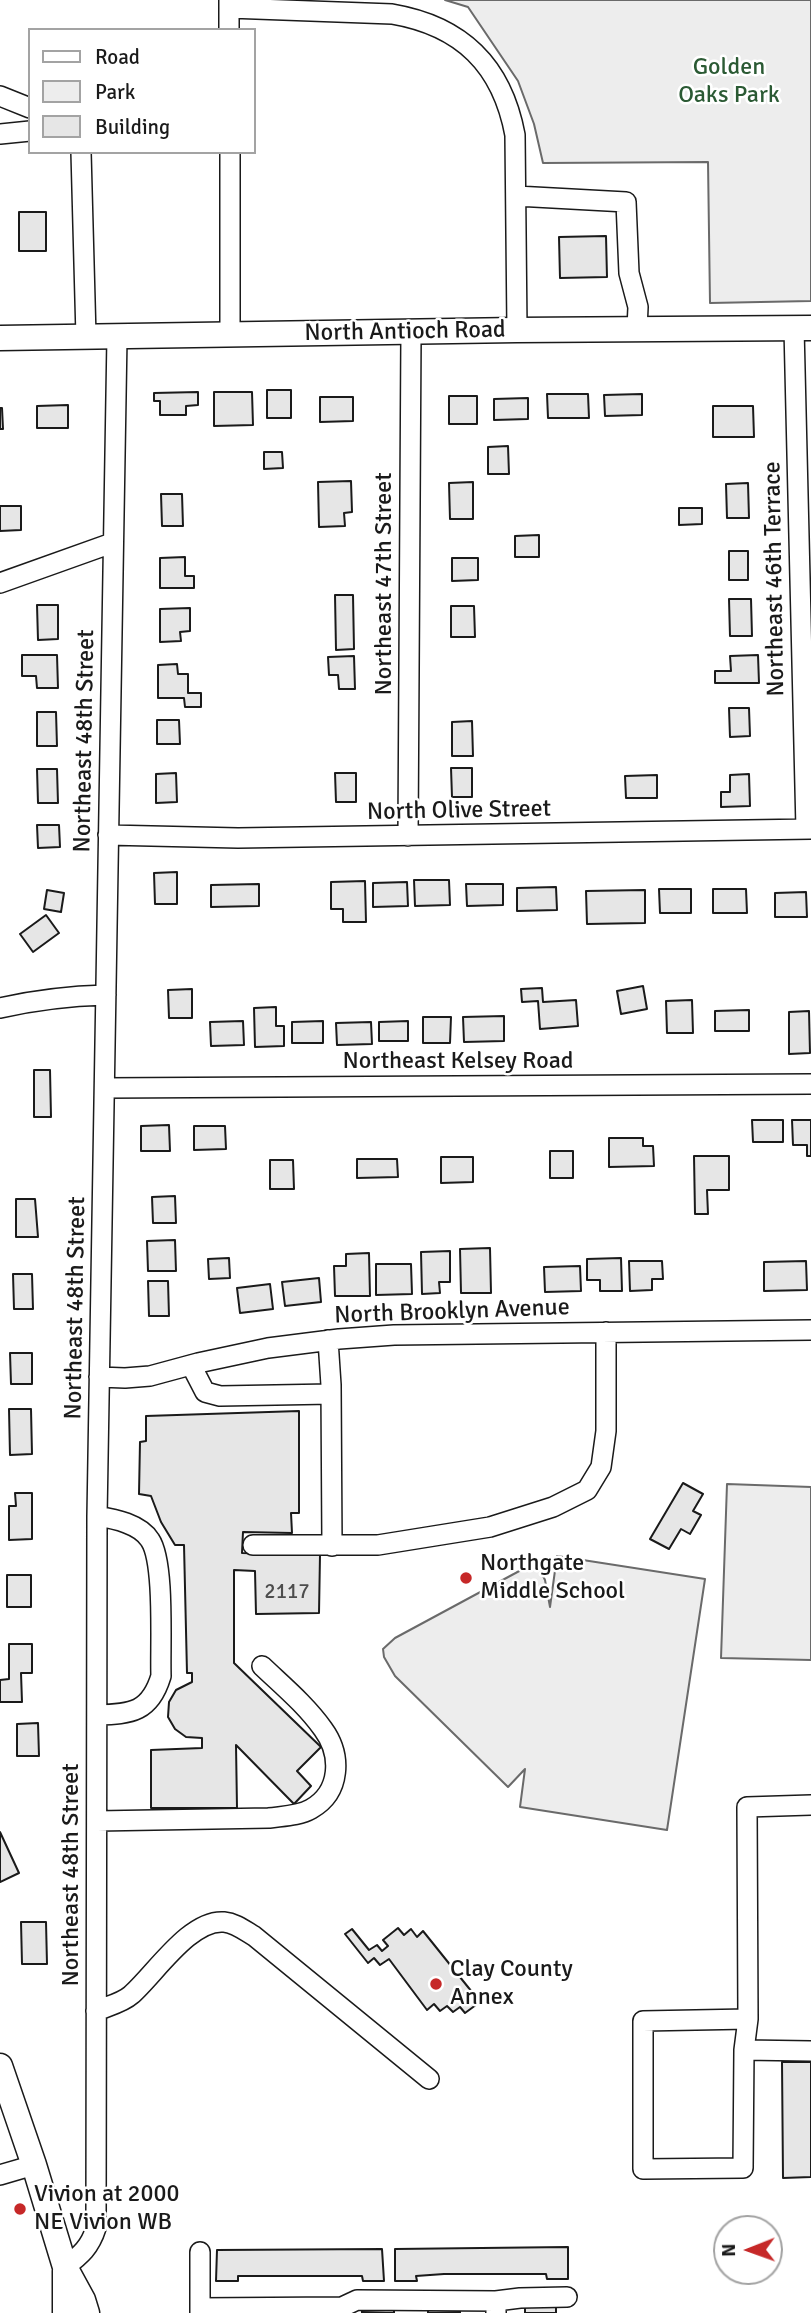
<!DOCTYPE html>
<style>
body{margin:0}
#map{position:relative;width:811px;height:2313px;overflow:hidden;background:#fff;font-family:Signika,sans-serif}
canvas{display:block}
.legend{position:absolute;left:28px;top:28px;width:228px;height:126px;box-sizing:border-box;background:#fff;border:2px solid #a3a3a3;margin:0;padding:9px 12px;list-style:none;font-size:21px;color:#1a1a1a}
.legend li{display:flex;align-items:center;gap:14px;height:35px}
.legend b{width:35px;border:2px solid #a3a3a3}
.north{position:absolute;left:713px;top:2215px;width:70px;height:70px;box-sizing:border-box;background:#fff;border:2px solid #a3a3a3;border-radius:50%;rotate:269deg;font-size:19px;font-weight:700;line-height:28px;text-align:center;color:#1a1a1a}
.north::after{content:'';display:block;margin:auto;width:24px;height:32px;background:#c62828;clip-path:polygon(50% 0,100% 100%,50% 72%,0 100%)}
</style>
<div id="map">
<canvas width="811" height="2313"></canvas>
<ul class="legend">
<li><b style="height:9px;background:#fff"></b>Road</li>
<li><b style="height:19px;background:#ededed"></b>Park</li>
<li><b style="height:19px;background:#e6e6e6"></b>Building</li>
</ul>
<div class="north">N</div>
</div>
<script>
const c = document.querySelector('canvas').getContext('2d');
c.lineJoin = 'round';
function paint(path, color) { c.fillStyle = color; c.fill(path, 'evenodd'); }
function strokePath(path, color, width, dash) { c.strokeStyle = color; c.lineWidth = width; c.lineCap = dash ? 'butt' : 'round'; c.setLineDash(dash || []); c.stroke(path); }
function label(font, color, halo, rows, align = 'center') {
  c.font = font + ' Signika,sans-serif'; c.lineWidth = 5; c.setLineDash([]); c.textBaseline = 'middle'; c.strokeStyle = halo; c.fillStyle = color; for (const [text, x, y, turn = 0] of rows) {
    c.save(); c.translate(x, y); c.rotate((+turn || 0) * Math.PI / 180); c.textAlign = isNaN(turn) ? turn : align; if (halo) c.strokeText(text, 0, 0); c.fillText(text, 0, 0); c.restore();
  }
}
const green = new Path2D(`
 M 445,0 L 811,0 L 811,301 L 710,303 L 708,162 L 543,163 L 534,124 L 518,81 L 468,7 Z
 M 727,1484 L 811,1487 L 811,1660 L 721,1658 Z
 M 557,1556 L 705,1579 L 667,1830 L 520,1807 L 525,1769 L 508,1787 L 395,1676 L 384,1657 L 383,1649 L 395,1638 L 536,1562 L 545,1580 L 550,1607 Z`);
const building = new Path2D(`
 M 19,212 L 46,212 L 46,251 L 19,251 Z
 M 606,236 L 607,277 L 560,278 L 559,237 Z
 M 267,390 L 291,390 L 291,418 L 267,418 Z
 M 198,392 L 198,405 L 186,406 L 186,415 L 160,415 L 160,401 L 154,401 L 154,393 Z
 M 214,392 L 252,392 L 253,425 L 214,426 Z
 M 547,394 L 588,394 L 589,418 L 548,418 Z
 M 642,394 L 642,415 L 605,416 L 604,395 Z
 M 449,396 L 477,396 L 477,424 L 449,424 Z
 M 320,397 L 353,397 L 353,421 L 320,422 Z
 M 528,398 L 528,419 L 494,420 L 494,399 Z
 M 68,405 L 68,428 L 37,428 L 37,406 Z
 M 713,406 L 753,406 L 754,437 L 713,437 Z
 M 0,408 L 2,408 L 3,429 L 0,429 Z
 M 508,446 L 509,474 L 488,474 L 488,447 Z
 M 264,452 L 282,452 L 283,468 L 264,469 Z
 M 351,481 L 352,512 L 344,513 L 345,526 L 319,527 L 318,482 Z
 M 473,482 L 473,519 L 450,519 L 449,483 Z
 M 748,483 L 749,518 L 727,518 L 726,484 Z
 M 161,494 L 182,494 L 183,526 L 162,526 Z
 M 0,506 L 21,506 L 21,530 L 0,531 Z
 M 679,508 L 702,508 L 702,524 L 679,525 Z
 M 539,535 L 539,557 L 515,557 L 515,536 Z
 M 729,551 L 748,551 L 748,580 L 729,580 Z
 M 185,557 L 185,576 L 194,576 L 194,588 L 160,588 L 160,558 Z
 M 452,558 L 478,558 L 478,580 L 452,581 Z
 M 335,595 L 353,595 L 354,649 L 336,650 Z
 M 729,599 L 751,599 L 752,636 L 730,636 Z
 M 37,605 L 58,605 L 58,639 L 38,640 Z
 M 451,606 L 474,606 L 475,637 L 451,637 Z
 M 190,608 L 190,631 L 180,632 L 181,641 L 160,642 L 160,609 Z
 M 22,655 L 57,655 L 58,688 L 37,688 L 36,676 L 22,676 Z
 M 758,655 L 759,683 L 715,683 L 715,671 L 731,671 L 730,656 Z
 M 354,656 L 355,689 L 339,689 L 338,675 L 329,675 L 328,657 Z
 M 177,664 L 178,674 L 188,674 L 188,693 L 201,693 L 201,707 L 185,707 L 184,698 L 158,698 L 158,665 Z
 M 729,708 L 749,708 L 750,736 L 730,737 Z
 M 37,712 L 56,712 L 57,746 L 37,746 Z
 M 157,720 L 179,720 L 180,744 L 157,744 Z
 M 472,721 L 473,756 L 452,756 L 452,722 Z
 M 451,768 L 472,768 L 472,797 L 452,797 Z
 M 37,769 L 57,769 L 58,803 L 38,803 Z
 M 176,773 L 177,802 L 156,803 L 156,774 Z
 M 335,773 L 356,773 L 356,802 L 336,802 Z
 M 749,774 L 750,806 L 721,807 L 721,792 L 730,792 L 730,775 Z
 M 657,775 L 657,798 L 626,798 L 625,776 Z
 M 37,825 L 59,825 L 60,847 L 38,848 Z
 M 177,872 L 177,904 L 155,904 L 154,873 Z
 M 414,880 L 449,880 L 450,905 L 415,906 Z
 M 365,881 L 366,922 L 343,922 L 343,909 L 331,909 L 331,882 Z
 M 407,882 L 408,906 L 373,907 L 373,883 Z
 M 259,884 L 259,906 L 211,907 L 211,885 Z
 M 466,884 L 503,884 L 503,905 L 467,906 Z
 M 556,887 L 557,910 L 517,911 L 517,888 Z
 M 659,889 L 691,889 L 691,913 L 660,913 Z
 M 713,889 L 746,889 L 747,913 L 713,913 Z
 M 47,890 L 64,893 L 61,912 L 44,909 Z
 M 645,890 L 645,923 L 587,924 L 586,891 Z
 M 806,892 L 807,917 L 775,917 L 775,893 Z
 M 46,915 L 59,933 L 33,952 L 20,934 Z
 M 643,986 L 647,1009 L 621,1014 L 617,991 Z
 M 542,988 L 543,1002 L 576,1000 L 578,1026 L 540,1029 L 538,1001 L 522,1002 L 521,989 Z
 M 192,989 L 192,1018 L 169,1018 L 168,990 Z
 M 692,1000 L 693,1033 L 667,1033 L 666,1001 Z
 M 276,1007 L 276,1026 L 284,1026 L 284,1046 L 255,1047 L 254,1008 Z
 M 749,1010 L 749,1031 L 715,1031 L 715,1011 Z
 M 809,1011 L 810,1053 L 789,1054 L 789,1012 Z
 M 504,1016 L 504,1041 L 464,1042 L 463,1017 Z
 M 423,1017 L 451,1017 L 450,1043 L 423,1043 Z
 M 243,1021 L 244,1045 L 211,1046 L 210,1022 Z
 M 323,1021 L 323,1043 L 292,1043 L 292,1022 Z
 M 408,1021 L 408,1041 L 379,1041 L 379,1022 Z
 M 371,1022 L 372,1044 L 337,1045 L 336,1023 Z
 M 34,1070 L 50,1070 L 51,1117 L 34,1117 Z
 M 752,1120 L 783,1120 L 783,1142 L 753,1142 Z
 M 792,1120 L 811,1120 L 811,1156 L 807,1156 L 807,1145 L 793,1145 Z
 M 169,1125 L 170,1151 L 141,1151 L 141,1126 Z
 M 194,1126 L 225,1126 L 226,1149 L 194,1150 Z
 M 609,1138 L 643,1138 L 643,1146 L 653,1146 L 654,1166 L 609,1167 Z
 M 550,1151 L 573,1151 L 573,1178 L 550,1178 Z
 M 694,1156 L 729,1156 L 729,1190 L 707,1190 L 708,1214 L 695,1214 Z
 M 441,1157 L 473,1157 L 473,1182 L 441,1183 Z
 M 357,1159 L 397,1159 L 398,1177 L 357,1178 Z
 M 270,1160 L 293,1160 L 294,1189 L 270,1189 Z
 M 175,1196 L 176,1223 L 153,1223 L 152,1197 Z
 M 16,1199 L 35,1199 L 38,1237 L 16,1237 Z
 M 175,1240 L 176,1271 L 148,1271 L 147,1241 Z
 M 490,1248 L 491,1293 L 461,1293 L 460,1249 Z
 M 450,1251 L 450,1282 L 439,1282 L 440,1293 L 422,1294 L 421,1252 Z
 M 369,1253 L 370,1296 L 335,1296 L 334,1266 L 346,1266 L 346,1254 Z
 M 229,1258 L 230,1278 L 209,1279 L 208,1259 Z
 M 621,1258 L 622,1291 L 600,1291 L 600,1280 L 587,1280 L 587,1259 Z
 M 629,1261 L 662,1261 L 663,1279 L 652,1279 L 652,1290 L 630,1291 Z
 M 806,1261 L 807,1290 L 764,1291 L 764,1262 Z
 M 376,1264 L 411,1264 L 412,1294 L 376,1295 Z
 M 580,1266 L 581,1291 L 545,1292 L 544,1267 Z
 M 13,1274 L 32,1274 L 33,1309 L 14,1309 Z
 M 319,1278 L 321,1302 L 285,1306 L 282,1282 Z
 M 148,1281 L 168,1281 L 169,1316 L 149,1316 Z
 M 270,1284 L 273,1309 L 240,1313 L 237,1288 Z
 M 10,1353 L 32,1353 L 32,1384 L 11,1384 Z
 M 9,1409 L 31,1409 L 32,1454 L 10,1455 Z
 M 299,1411 L 299,1513 L 291,1513 L 292,1533 L 243,1532 L 242,1553 L 320,1555 L 319,1613 L 256,1614 L 255,1571 L 234,1570 L 234,1663 L 321,1747 L 297,1771 L 311,1786 L 294,1804 L 236,1745 L 237,1808 L 151,1808 L 151,1750 L 202,1748 L 202,1738 L 186,1737 L 175,1729 L 168,1717 L 169,1702 L 176,1690 L 192,1682 L 192,1673 L 187,1673 L 184,1545 L 175,1545 L 161,1522 L 151,1496 L 139,1494 L 140,1442 L 146,1441 L 146,1416 Z
 M 683,1483 L 703,1494 L 693,1511 L 701,1515 L 690,1534 L 681,1529 L 669,1549 L 650,1539 Z
 M 15,1493 L 32,1493 L 32,1539 L 9,1540 L 9,1506 L 16,1506 Z
 M 7,1575 L 31,1575 L 31,1607 L 7,1607 Z
 M 9,1644 L 32,1644 L 32,1673 L 21,1673 L 22,1702 L 0,1702 L 0,1680 L 9,1679 Z
 M 38,1723 L 39,1756 L 17,1756 L 17,1724 Z
 M 0,1832 L 19,1873 L 0,1882 Z
 M 21,1922 L 46,1922 L 47,1964 L 22,1964 Z
 M 398,1928 L 404,1935 L 411,1929 L 417,1937 L 423,1931 L 480,2002 L 465,2013 L 460,2007 L 453,2012 L 447,2006 L 440,2011 L 434,2004 L 427,2010 L 389,1959 L 380,1965 L 374,1958 L 368,1963 L 345,1934 L 352,1929 L 369,1950 L 377,1945 L 382,1951 L 388,1946 L 383,1940 Z
 M 782,2062 L 811,2062 L 811,2177 L 783,2178 Z
 M 568,2247 L 568,2279 L 547,2279 L 546,2274 L 444,2274 L 416,2276 L 417,2281 L 395,2281 L 395,2249 Z
 M 382,2249 L 384,2281 L 363,2281 L 362,2276 L 238,2276 L 238,2281 L 216,2281 L 217,2250 Z
 M 556,2303 L 556,2313 L 525,2313 L 525,2304 Z
 M 394,2310 L 394,2313 L 362,2313 L 362,2311 Z
 M 428,2310 L 460,2311 L 460,2313 L 428,2313 Z`);
const minor = new Path2D(`
 M 229,0 L 229,30
 M 229,8 L 392,14 C 462,26 502,65 515,135 L 517,330
 M 0,96 L 30,108
 M 0,134 L 30,131
 M 81,152 L 86,337
 M 230,152 L 230,334
 M 516,196 L 626,202 L 629,273 L 638,307 L 637,329
 M 794,328 L 806,829
 M 0,583 L 112,543
 M 108,835 L 238,838 L 811,829
 M 408,836 L 411,333
 M 0,1008 C 35,1000 69,996 106,995
 M 105,1088 L 811,1084
 M 328,1340 L 331,1385 L 332,1546
 M 191,1365 L 205,1392 L 220,1396 L 331,1394
 M 99,1377 L 125,1378 L 150,1376 L 198,1363 L 268,1348 L 339,1339 L 394,1335 L 811,1330
 M 97,1516 C 115,1519 140,1524 150,1540 C 165,1562 160,1646 161,1676 C 150,1712 132,1714 97,1715
 M 253,1545 L 378,1545 L 490,1527 L 553,1507 L 587,1490 L 601,1467 L 606,1431 L 606,1332
 M 811,1805 L 747,1807 L 748,2019 L 744,2050 L 811,2051
 M 97,1821 L 269,1818 C 283,1816 299,1816 311,1809 C 341,1792 342,1755 323,1729 C 306,1705 283,1686 262,1666
 M 96,2011 C 108,2006 122,2003 131,1995 C 155,1974 190,1919 224,1922 C 235,1923 244,1930 254,1936 L 429,2079
 M 744,2050 L 743,2168 L 643,2169 L 643,2021 L 748,2019
 M 0,2175 L 34,2165
 M 200,2252 L 200,2308
 M 65,2267 C 81,2255 90,2247 96,2228 L 97,1516 L 117,337
 M 496,2301 L 520,2298 L 567,2297
 M 342,2307 L 357,2300 L 496,2301 L 496,2313
 M 200,2313 L 200,2308 L 342,2307 L 342,2313`);
const major = new Path2D(`
 M 0,338 L 517,330 L 811,328
 M 0,2066 L 34,2165 L 65,2267 L 83,2300 L 87,2313
 M 65,2271 L 65,2313`);
const markers = [
 [466,1578,7,"#c62828"],
 [436,1984,7,"#c62828"],
 [20,2209,7,"#c62828"]
];
const numberNames = [
 ["2117",287,1592]
];
const parkNames = [
 ["Golden",729,68],
 ["Oaks Park",729,96]
];
const streetNames = [
 ["North Antioch Road",405,332,-1],
 ["Northeast 46th Terrace",775,579,-91],
 ["Northeast 47th Street",385,584,-90],
 ["Northeast 48th Street",85,741,-89],
 ["North Olive Street",459,811,-1],
 ["Northeast Kelsey Road",458,1062],
 ["Northeast 48th Street",76,1308,-89],
 ["North Brooklyn Avenue",452,1312,-2],
 ["Northeast 48th Street",72,1875,-90]
];
const poiNames = [
 ["Northgate",480,1564],
 ["Middle School",480,1592],
 ["Clay County",450,1970],
 ["Annex",450,1998],
 ["Vivion at 2000",34,2195],
 ["NE Vivion WB",34,2223]
];
paint(green, '#ededed');
strokePath(green, '#6a6a6a', 2);
paint(building, '#e6e6e6');
strokePath(building, '#1a1a1a', 2);
strokePath(minor, '#1a1a1a', 22);
strokePath(major, '#1a1a1a', 27);
strokePath(minor, '#fff', 19);
strokePath(major, '#fff', 24);
for (const [x, y, r, color] of markers) { const dot = new Path2D(); dot.arc(x, y, r, 0, 2 * Math.PI); c.fillStyle = color; c.fill(dot); strokePath(dot, '#fff', 2.5); }
label('21px', '#4d4d4d', null, numberNames);
label('24px', '#2b5a34', '#fff', parkNames);
label('24px', '#1a1a1a', '#fff', streetNames);
label('24px', '#1a1a1a', '#fff', poiNames, 'left');
</script>
